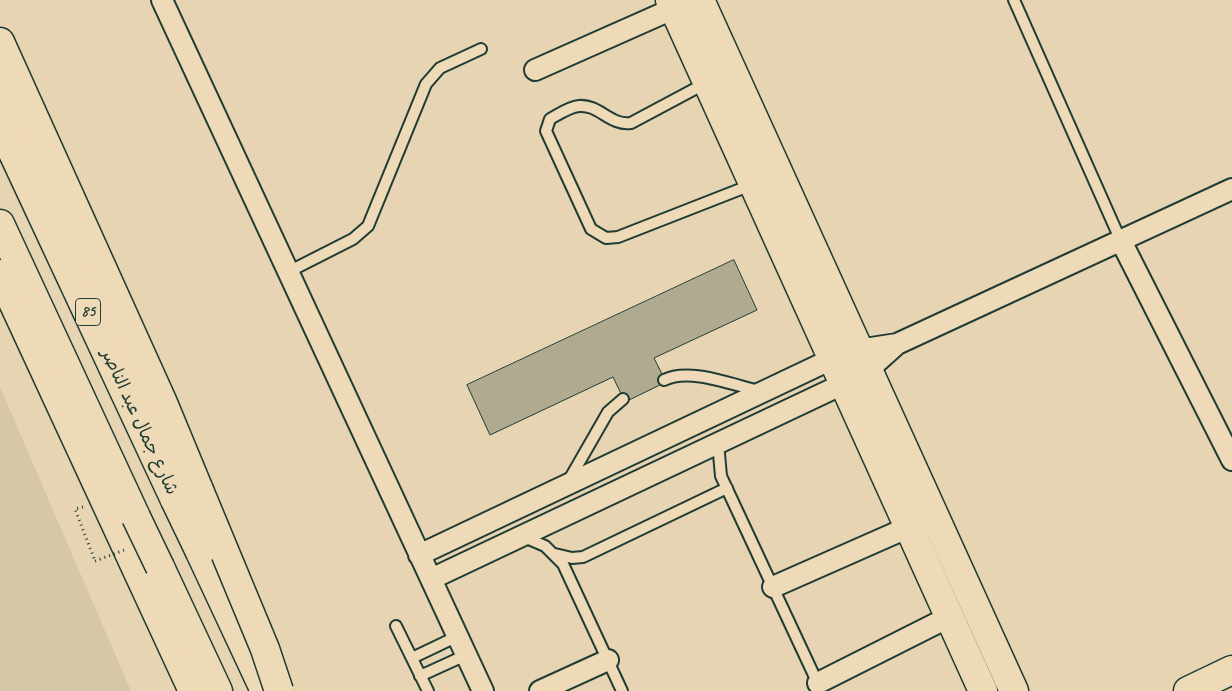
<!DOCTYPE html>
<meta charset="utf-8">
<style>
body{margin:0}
canvas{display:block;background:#e7d4b3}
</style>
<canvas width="1232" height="691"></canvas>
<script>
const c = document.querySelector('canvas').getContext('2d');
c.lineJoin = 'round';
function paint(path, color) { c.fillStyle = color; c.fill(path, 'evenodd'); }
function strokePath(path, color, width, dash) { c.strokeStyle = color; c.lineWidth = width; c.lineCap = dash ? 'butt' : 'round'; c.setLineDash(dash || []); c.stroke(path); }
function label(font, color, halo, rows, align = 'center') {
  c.font = font + ' Caveat,"Playpen Sans Arabic",sans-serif'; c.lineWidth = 4.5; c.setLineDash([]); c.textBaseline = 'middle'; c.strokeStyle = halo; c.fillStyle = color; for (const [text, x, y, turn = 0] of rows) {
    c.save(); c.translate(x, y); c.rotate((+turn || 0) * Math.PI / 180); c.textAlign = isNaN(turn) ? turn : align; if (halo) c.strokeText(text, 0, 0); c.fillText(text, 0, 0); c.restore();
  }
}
const built = new Path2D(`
 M 0,387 L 131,691 L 0,691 Z`);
const building = new Path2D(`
 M 734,260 L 757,310 L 654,358 L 666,382 L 625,402 L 613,377 L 490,435 L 467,385 Z`);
const path = new Path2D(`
 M 83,507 L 75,509 L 95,561`);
const lane = new Path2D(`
 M 1014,0 L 1120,239
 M 706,83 L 631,123 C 610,126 599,104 579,106 C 569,107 559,114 550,119 L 546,131 L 591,229 L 606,238 L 618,237 L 751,185
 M 288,272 L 353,239 L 368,226 L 426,84 L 440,68 L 481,49
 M 664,380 C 689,367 733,385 759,391
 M 718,443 L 721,476 L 819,686
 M 569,480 L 608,412 L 623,399
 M 524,537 L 545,546 L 563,564 L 622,691
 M 555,554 L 572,558 L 583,557 L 727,488
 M 396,626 L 428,691
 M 412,658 L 458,636
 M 420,676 L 466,655`);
const street = new Path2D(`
 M 162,0 L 483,691
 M 535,70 L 686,3
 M 1120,239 L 1232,460
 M 419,555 L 832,359 L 858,350 L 897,344 L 1232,189
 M 431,579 L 843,384 L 868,370 L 897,344
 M 773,587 L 909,527
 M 818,683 L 949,617
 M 540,691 L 608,660`);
const secondary = new Path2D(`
 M 670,0 L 983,691
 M 700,0 L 1014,691
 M 0,89 L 178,470
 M 0,274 L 193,691
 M 1188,691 L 1232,670`);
const highway = new Path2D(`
 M 0,42 L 163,403 L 199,490
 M 0,125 L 175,500
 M 0,224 L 136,517
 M 200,552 L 265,691
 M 160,567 L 218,691`);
const pathBridge = new Path2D(`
 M 95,561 L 127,549`);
const highwayBridge = new Path2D(`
 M 199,490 L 265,649 L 279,691
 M 175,500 L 200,552
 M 136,517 L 160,567`);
const shields = [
 [88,312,25]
];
const shieldNames = [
 ["85",88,312]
];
const streetNames = [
 ["شارع جمال عبد الناصر",139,422,65]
];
paint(built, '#d6c7a8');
paint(building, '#afaa90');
strokePath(building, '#1f3d34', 1);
strokePath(lane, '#1f3d34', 14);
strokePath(street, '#1f3d34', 24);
strokePath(secondary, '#1f3d34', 31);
strokePath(highway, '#1f3d34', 31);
strokePath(path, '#1f3d34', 3, [1, 4]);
strokePath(lane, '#efdab8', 10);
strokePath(street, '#efdab8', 20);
strokePath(secondary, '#efdab8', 28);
strokePath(highway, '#efdab8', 28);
strokePath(highwayBridge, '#1f3d34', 31, []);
strokePath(pathBridge, '#1f3d34', 3, [1, 4]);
strokePath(highwayBridge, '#efdab8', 28);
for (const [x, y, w] of shields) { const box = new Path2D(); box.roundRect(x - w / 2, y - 13.5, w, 27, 4); c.fillStyle = '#efdab8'; c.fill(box); strokePath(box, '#1f3d34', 1); }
label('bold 16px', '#1f3d34', null, shieldNames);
label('18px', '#1f3d34', '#efdab8', streetNames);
</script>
